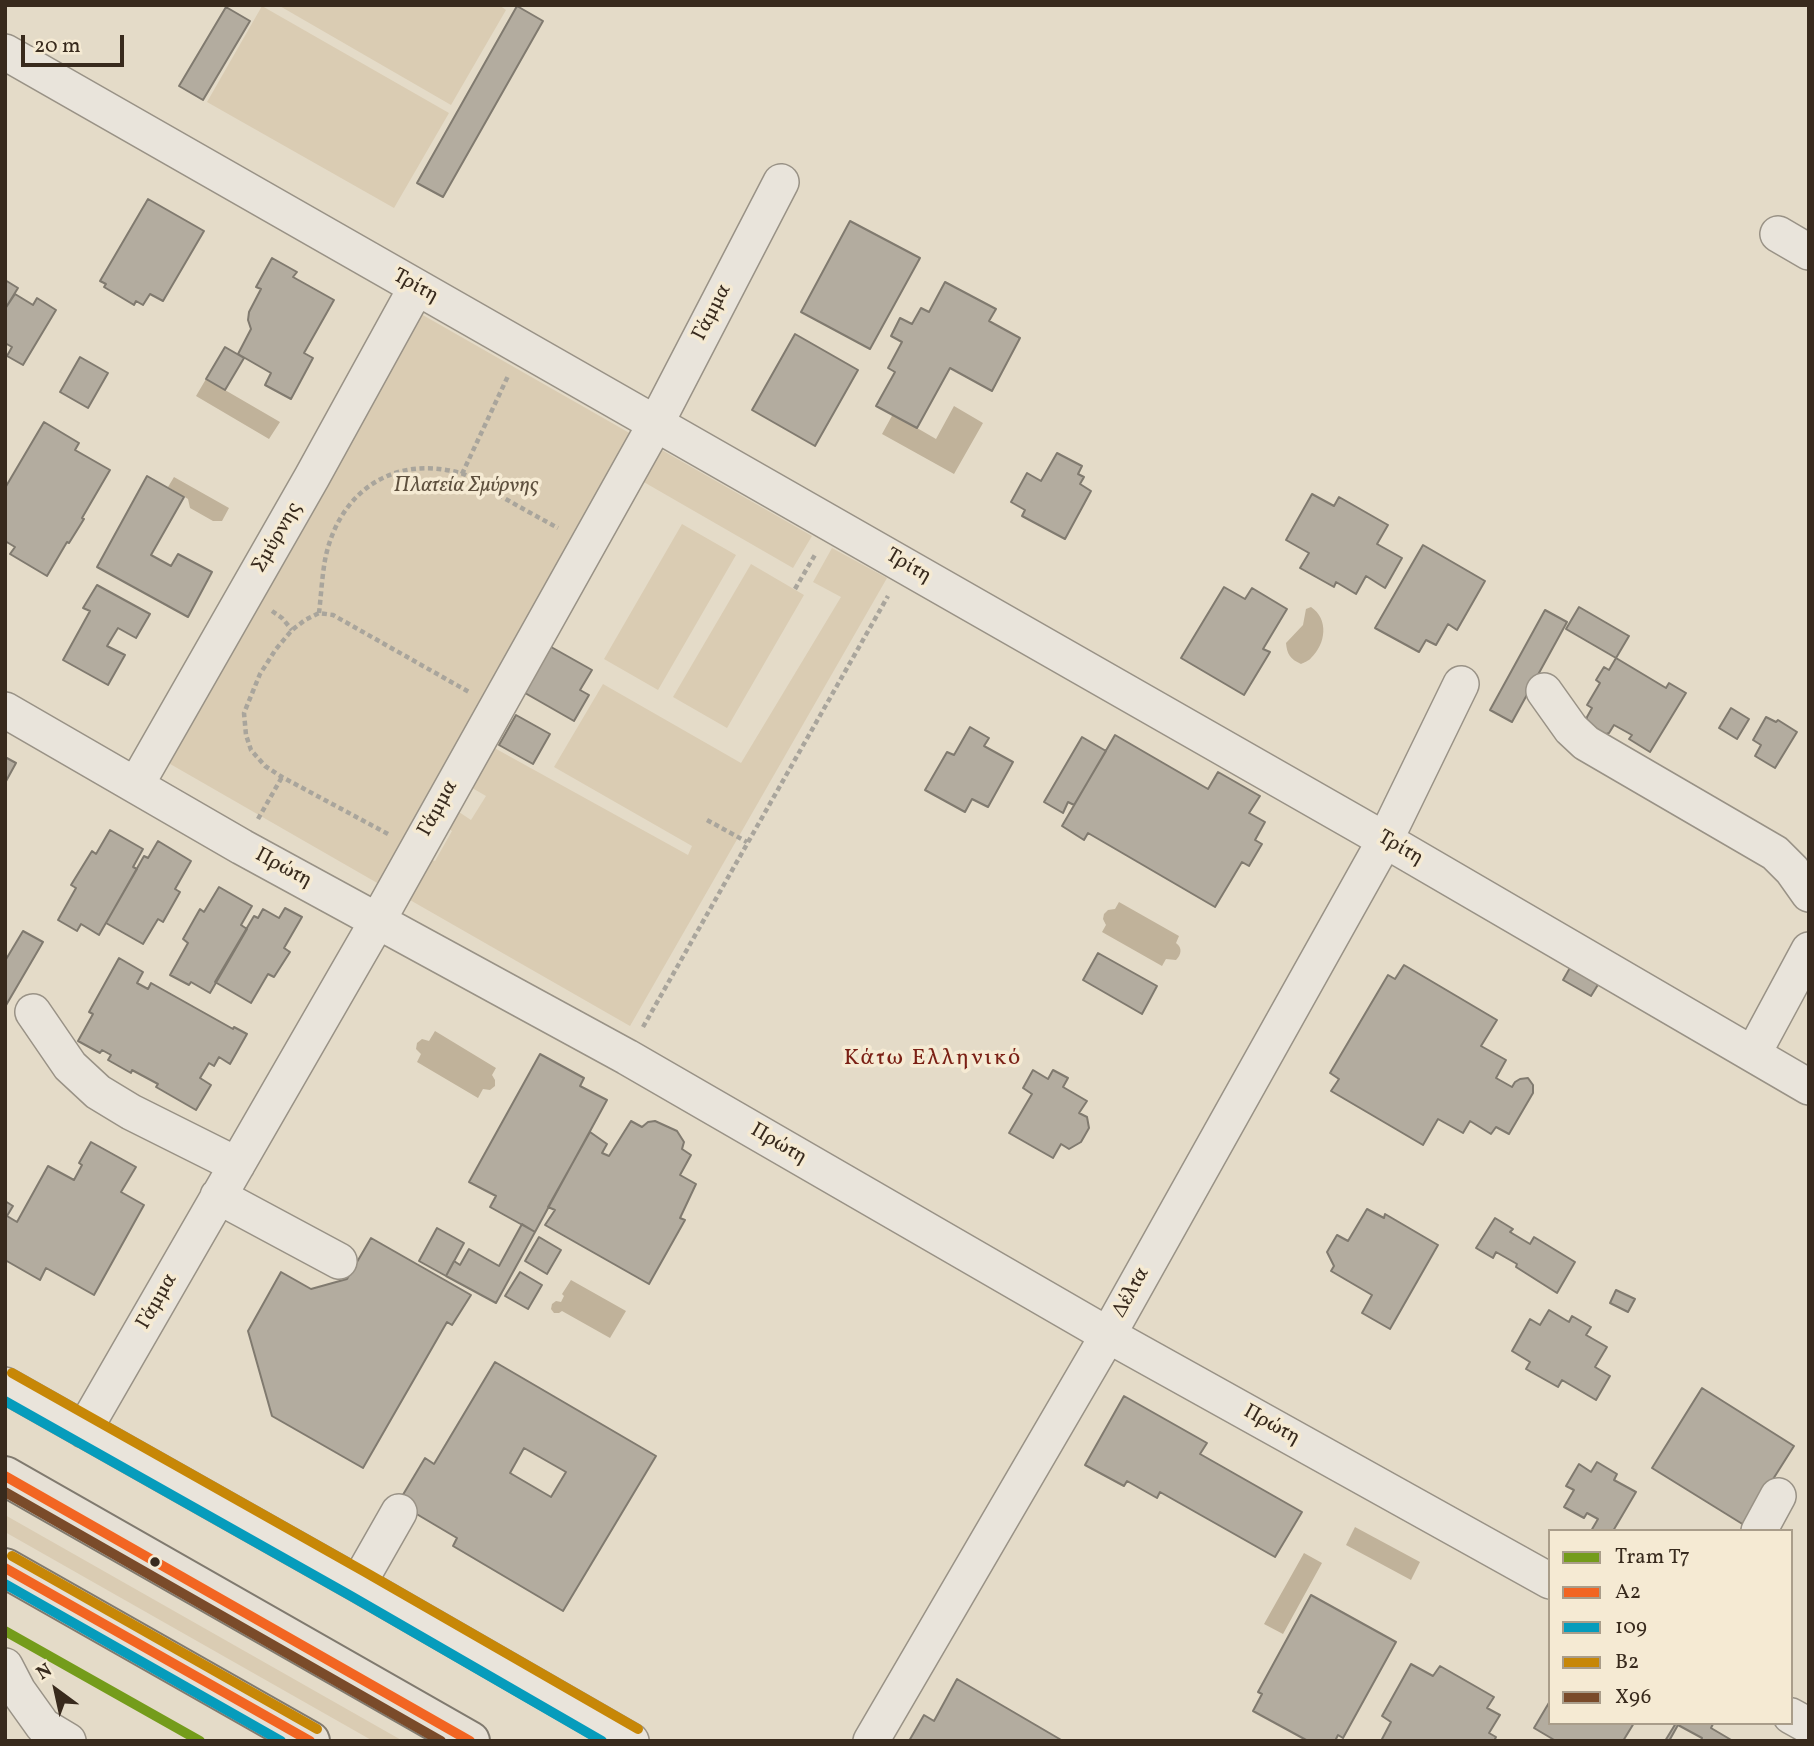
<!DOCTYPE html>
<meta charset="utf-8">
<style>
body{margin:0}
#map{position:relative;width:1814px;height:1746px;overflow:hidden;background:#e4dbc8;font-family:Vollkorn,serif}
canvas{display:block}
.frame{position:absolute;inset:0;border:7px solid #382a1d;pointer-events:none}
.legend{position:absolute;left:1548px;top:1529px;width:245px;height:196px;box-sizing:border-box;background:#f5ead3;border:2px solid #a99d8a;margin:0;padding:9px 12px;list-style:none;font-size:21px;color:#382a1d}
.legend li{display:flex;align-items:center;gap:14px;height:35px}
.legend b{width:35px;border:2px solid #a99d8a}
.north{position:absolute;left:21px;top:1655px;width:70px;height:70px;-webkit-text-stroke:5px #f5ead3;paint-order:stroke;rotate:327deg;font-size:19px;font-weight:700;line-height:28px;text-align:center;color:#382a1d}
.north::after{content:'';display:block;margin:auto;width:24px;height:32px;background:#382a1d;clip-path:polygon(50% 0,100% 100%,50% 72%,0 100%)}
.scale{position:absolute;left:21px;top:35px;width:103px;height:32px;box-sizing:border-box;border:4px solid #382a1d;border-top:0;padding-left:9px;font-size:21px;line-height:24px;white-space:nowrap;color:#382a1d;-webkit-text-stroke:5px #f5ead3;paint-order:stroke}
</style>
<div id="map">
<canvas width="1814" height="1746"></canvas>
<div class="frame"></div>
<ul class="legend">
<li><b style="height:9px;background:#749c1b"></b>Tram Τ7</li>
<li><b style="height:9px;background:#f26522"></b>Α2</li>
<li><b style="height:9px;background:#069cbc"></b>109</li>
<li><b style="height:9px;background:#c78707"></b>Β2</li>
<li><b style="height:9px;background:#7a4b2a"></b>Χ96</li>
</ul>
<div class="north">N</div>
<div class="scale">20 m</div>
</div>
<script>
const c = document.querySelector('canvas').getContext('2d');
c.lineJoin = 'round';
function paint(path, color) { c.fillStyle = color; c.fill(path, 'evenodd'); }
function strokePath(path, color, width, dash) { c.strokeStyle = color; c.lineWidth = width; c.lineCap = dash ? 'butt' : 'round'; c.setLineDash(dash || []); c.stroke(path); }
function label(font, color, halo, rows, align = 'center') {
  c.font = font + ' Vollkorn,serif'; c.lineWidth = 7; c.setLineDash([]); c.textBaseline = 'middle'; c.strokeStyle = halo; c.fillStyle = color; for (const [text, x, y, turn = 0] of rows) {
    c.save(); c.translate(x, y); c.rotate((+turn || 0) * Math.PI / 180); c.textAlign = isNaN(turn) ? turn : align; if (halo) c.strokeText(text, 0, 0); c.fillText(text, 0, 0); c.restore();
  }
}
const green = new Path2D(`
 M 278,5 L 499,5 L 506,10 L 451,105 Z
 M 262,6 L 449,113 L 394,208 L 207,102 Z
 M 421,314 L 640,439 L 379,884 L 165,761 Z
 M 660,449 L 812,536 L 793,568 L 642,481 Z
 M 682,524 L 736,555 L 658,690 L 604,659 Z
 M 832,548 L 887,578 L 630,1026 L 403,896 L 425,857 L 435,861 L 452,831 L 443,825 L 453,808 L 471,820 L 486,796 L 467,785 L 489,745 L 688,855 L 692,846 L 554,767 L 603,684 L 741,763 L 841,597 L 813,582 Z
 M 751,564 L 804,595 L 727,728 L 673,697 Z
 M 5,1515 L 403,1741 L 373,1741 L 5,1532 Z`);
const water = new Path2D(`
 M 206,379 L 280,422 L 269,439 L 196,396 Z
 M 954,406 L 983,423 L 954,474 L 882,434 L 893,414 L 936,439 Z
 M 174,477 L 229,508 L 222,521 L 213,521 L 190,508 L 188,499 L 168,487 Z
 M 1311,607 C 1329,619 1326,644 1311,658 C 1310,660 1303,663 1301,664 C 1290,659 1287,654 1286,643 L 1303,625 L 1306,609 Z
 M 1119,902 L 1179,936 L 1176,943 C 1183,948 1181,955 1176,960 L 1166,959 L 1162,966 L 1102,932 L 1106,925 L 1103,919 L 1104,914 L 1108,910 L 1115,909 Z
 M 435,1031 L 496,1068 L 492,1075 L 495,1080 L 495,1086 L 490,1090 L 483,1089 L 478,1098 L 417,1062 L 421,1054 L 416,1049 L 417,1043 L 422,1039 L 429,1041 Z
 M 571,1280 L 626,1311 L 610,1338 L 562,1311 L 559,1313 L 554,1313 L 551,1309 L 552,1304 L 556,1301 L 561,1302 L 564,1296 L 562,1294 Z
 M 1355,1527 L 1420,1562 L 1411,1580 L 1346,1545 Z
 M 1304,1553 L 1322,1563 L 1283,1634 L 1264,1624 Z`);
const building = new Path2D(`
 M 517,6 L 543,21 L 443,197 L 417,183 Z
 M 226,7 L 250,21 L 203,100 L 179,86 Z
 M 148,199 L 204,231 L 163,301 L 150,294 L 143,305 L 136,301 L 134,305 L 104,287 L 106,284 L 100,281 Z
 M 850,221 L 920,258 L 870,349 L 801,312 Z
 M 272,258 L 297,272 L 293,277 L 334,300 L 304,353 L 313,358 L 291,399 L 265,385 L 271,373 L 238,354 L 251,329 L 248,320 L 249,312 L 261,289 L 256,287 Z
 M 5,280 L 18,288 L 5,309 Z
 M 945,282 L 996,309 L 989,321 L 1020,338 L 992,391 L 950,368 L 917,428 L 876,406 L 895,372 L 888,368 L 902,342 L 891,336 L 900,318 L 912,324 L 921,308 L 929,312 Z
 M 15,294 L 33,305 L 37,298 L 56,310 L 23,365 L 7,356 L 12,347 L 5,343 L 5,309 Z
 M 795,334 L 858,370 L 815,446 L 752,410 Z
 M 225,347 L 244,358 L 225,390 L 206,379 Z
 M 80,357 L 108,373 L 88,408 L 60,392 Z
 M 44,422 L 79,443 L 75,450 L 110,470 L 82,518 L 84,519 L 69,543 L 67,542 L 47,576 L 10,554 L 15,547 L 5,541 L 5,488 Z
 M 1057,453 L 1082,466 L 1078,474 L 1084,477 L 1080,484 L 1091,491 L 1065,539 L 1022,516 L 1025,510 L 1011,502 L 1027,473 L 1041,481 Z
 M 147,476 L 184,497 L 151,555 L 171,566 L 178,554 L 212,572 L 188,617 L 97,567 Z
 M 1312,494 L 1334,506 L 1339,497 L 1388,525 L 1377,544 L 1402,558 L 1385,588 L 1366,576 L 1356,594 L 1336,582 L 1334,587 L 1300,568 L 1309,553 L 1286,540 Z
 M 1423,545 L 1485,581 L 1457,630 L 1448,624 L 1436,645 L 1426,640 L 1419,652 L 1375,628 Z
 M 97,585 L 150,614 L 136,638 L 118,628 L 107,646 L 125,655 L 108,685 L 63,660 L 90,611 L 83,608 Z
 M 1224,587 L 1245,599 L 1252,588 L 1287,609 L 1263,649 L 1270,652 L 1244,695 L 1181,658 Z
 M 1579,607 L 1629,636 L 1616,658 L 1566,629 Z
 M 1545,610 L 1567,622 L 1512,722 L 1490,710 Z
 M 544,643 L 592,670 L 580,690 L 589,695 L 574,721 L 518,689 Z
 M 1616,658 L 1666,688 L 1669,683 L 1686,693 L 1650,752 L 1629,739 L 1632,735 L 1614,725 L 1609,733 L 1601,736 L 1587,725 L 1587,717 L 1592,708 L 1587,705 L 1600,683 L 1596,680 L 1604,667 L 1609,670 Z
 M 1731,708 L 1749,719 L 1737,739 L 1719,728 Z
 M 516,715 L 550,734 L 533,764 L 499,745 Z
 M 1766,717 L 1776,722 L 1778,720 L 1797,732 L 1775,768 L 1755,756 L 1761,745 L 1753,740 Z
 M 970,727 L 989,738 L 984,746 L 1013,762 L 988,807 L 972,799 L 965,812 L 925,790 L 947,752 L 954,755 Z
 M 1115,735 L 1208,789 L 1218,772 L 1260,796 L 1249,813 L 1265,822 L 1255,840 L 1262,844 L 1249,866 L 1242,862 L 1215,907 L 1088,833 L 1084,840 L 1062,826 Z
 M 1082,737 L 1106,751 L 1074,805 L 1068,802 L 1063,813 L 1044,802 Z
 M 5,757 L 16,763 L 5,783 Z
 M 110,830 L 143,849 L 133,867 L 137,869 L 99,935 L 81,924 L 77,931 L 58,920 L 76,888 L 71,885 L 92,851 L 96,854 Z
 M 158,841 L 191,861 L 175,889 L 180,892 L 163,922 L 158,919 L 143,944 L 106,923 L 144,856 L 148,858 Z
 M 219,887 L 252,906 L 241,925 L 247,929 L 210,993 L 191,982 L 189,985 L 170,975 L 188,943 L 183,939 L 200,909 L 204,912 Z
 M 285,908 L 302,917 L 284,948 L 290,952 L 274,977 L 268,974 L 251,1003 L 215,982 L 254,916 L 258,918 L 263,909 L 279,918 Z
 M 23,931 L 43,942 L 5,1007 L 5,961 Z
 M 1098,953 L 1157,986 L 1142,1014 L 1083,980 Z
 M 119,958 L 143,972 L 137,983 L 148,989 L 151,983 L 233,1029 L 234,1027 L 247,1034 L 230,1064 L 219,1057 L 214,1066 L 209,1063 L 200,1078 L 211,1085 L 196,1110 L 156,1087 L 158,1084 L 132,1070 L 131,1073 L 108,1060 L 111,1055 L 102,1050 L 100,1053 L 78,1041 L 93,1014 L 89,1012 Z
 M 1404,965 L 1497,1020 L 1481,1046 L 1506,1060 L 1496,1078 L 1512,1087 L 1515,1082 L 1520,1079 L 1528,1078 L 1533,1085 L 1533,1093 L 1509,1134 L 1496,1127 L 1491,1134 L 1470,1121 L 1463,1133 L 1438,1119 L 1423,1145 L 1331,1091 L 1339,1079 L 1330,1073 L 1388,975 L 1395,979 Z
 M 1571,966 L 1599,983 L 1591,996 L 1563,980 Z
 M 540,1054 L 584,1078 L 580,1086 L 607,1100 L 535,1232 L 490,1207 L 496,1196 L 469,1182 Z
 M 1033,1070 L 1048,1079 L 1053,1070 L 1068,1078 L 1063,1087 L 1087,1101 L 1079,1113 L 1087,1117 L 1089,1128 L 1081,1142 L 1069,1149 L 1061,1144 L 1053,1158 L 1009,1133 L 1032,1094 L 1023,1088 Z
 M 631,1121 L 642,1127 L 648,1122 L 655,1121 L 677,1131 L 684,1142 L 682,1149 L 691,1155 L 680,1175 L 696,1184 L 680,1218 L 685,1220 L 649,1284 L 545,1225 L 555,1210 L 548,1207 L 590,1132 L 607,1144 L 602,1153 L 609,1156 Z
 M 91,1142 L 136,1167 L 121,1192 L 144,1205 L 94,1295 L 46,1268 L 40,1280 L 5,1260 L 5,1201 L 13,1206 L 7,1216 L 17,1222 L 48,1166 L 74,1180 L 82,1165 L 79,1163 Z
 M 1367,1209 L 1384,1218 L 1385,1214 L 1438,1245 L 1390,1329 L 1362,1313 L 1372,1295 L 1331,1271 L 1334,1266 L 1327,1252 L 1337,1235 L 1348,1241 Z
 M 1495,1218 L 1513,1229 L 1510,1232 L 1530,1244 L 1534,1237 L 1575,1262 L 1557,1293 L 1516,1267 L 1517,1264 L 1496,1252 L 1493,1258 L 1476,1248 Z
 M 522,1224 L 535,1232 L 496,1303 L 446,1276 L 454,1261 L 460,1265 L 469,1249 L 499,1266 Z
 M 437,1228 L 464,1243 L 446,1276 L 419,1261 Z
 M 539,1237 L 561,1250 L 547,1274 L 525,1261 Z
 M 371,1238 L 471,1295 L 452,1325 L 447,1322 L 363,1468 L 272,1416 L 248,1331 L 281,1272 L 311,1289 L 347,1279 Z
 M 520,1272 L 542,1285 L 528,1309 L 505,1296 Z
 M 1616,1290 L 1635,1299 L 1628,1312 L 1610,1303 Z
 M 1549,1310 L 1569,1322 L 1572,1316 L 1591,1327 L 1586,1335 L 1607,1347 L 1595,1367 L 1610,1376 L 1596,1400 L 1562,1380 L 1558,1387 L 1526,1369 L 1530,1362 L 1512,1351 L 1530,1319 L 1540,1325 Z
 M 495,1362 L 656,1456 L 563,1611 L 453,1546 L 457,1538 L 398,1503 L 425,1458 L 434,1464 ZM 524,1448 L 566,1472 L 551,1497 L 510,1473 Z
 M 1702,1388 L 1794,1446 L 1744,1525 L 1652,1468 Z
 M 1124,1396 L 1207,1443 L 1200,1454 L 1302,1512 L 1275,1557 L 1160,1492 L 1157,1498 L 1127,1481 L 1124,1486 L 1085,1465 Z
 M 1597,1462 L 1617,1474 L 1614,1480 L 1636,1492 L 1613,1531 L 1591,1531 L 1598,1519 L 1587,1513 L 1584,1518 L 1564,1507 L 1574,1490 L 1566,1486 L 1579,1464 L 1591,1472 Z
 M 1311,1595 L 1396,1642 L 1343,1738 L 1338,1735 L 1335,1741 L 1308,1741 L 1253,1711 L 1262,1694 L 1258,1692 Z
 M 1411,1664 L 1433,1676 L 1440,1666 L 1494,1697 L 1487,1708 L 1500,1715 L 1489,1733 L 1496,1737 L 1494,1741 L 1381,1741 L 1391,1722 L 1382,1716 Z
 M 957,1679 L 1063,1741 L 909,1741 L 924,1715 L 934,1721 Z
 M 1550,1701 L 1550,1723 L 1634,1723 L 1623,1741 L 1556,1741 L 1534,1728 Z
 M 1676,1723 L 1712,1723 L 1713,1724 L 1711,1728 L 1733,1741 L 1701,1741 L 1702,1738 L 1678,1725 L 1669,1741 L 1665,1741 Z`);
const path = new Path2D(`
 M 462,474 L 508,376
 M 795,589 L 816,553
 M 272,611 L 282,618 L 292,630
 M 319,613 C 321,596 322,577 325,560 C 338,493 392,454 460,473 C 471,476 482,485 492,491 C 514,504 536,516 558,528
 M 258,819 L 282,777
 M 707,820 L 747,842
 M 388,834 L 282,777 L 265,766 L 251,750 L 246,735 L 244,713 L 260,674 L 276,649 L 292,630 L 305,620 L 319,613 L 333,615 L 469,692
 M 643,1027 L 888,596`);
const minor = new Path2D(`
 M 5,52 L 1385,840 L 1809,1087
 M 1778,234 L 1809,252
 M 1544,691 L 1571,729 L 1586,743 L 1775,853 L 1792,870 L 1809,894
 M 5,710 L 242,847 L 627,1057 L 1108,1335 L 1550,1581
 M 136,785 L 312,477 L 416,288
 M 33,1012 L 70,1066 L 98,1092 L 131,1112 L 237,1165
 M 1753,1054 L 1809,950
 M 218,1196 L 339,1261
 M 5,1385 L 358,1584 L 631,1741
 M 84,1430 L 378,920 L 656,423 L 781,182
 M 1759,1531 L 1778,1496
 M 358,1584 L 399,1512
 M 5,1666 L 18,1691 L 43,1726 L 68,1741
 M 1791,1716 L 1809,1726
 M 871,1741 L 1108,1335 L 1385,840 L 1461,684`);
const highway = new Path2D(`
 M 5,1476 L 470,1741
 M 5,1568 L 310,1741`);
const bus1 = new Path2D(`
 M 5,1476 L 470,1741
 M 5,1568 L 310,1741`);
const bus2 = new Path2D(`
 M 5,1401 L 351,1596 L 602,1741
 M 5,1584 L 281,1741`);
const bus3 = new Path2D(`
 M 12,1373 L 365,1572 L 638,1729
 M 12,1556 L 317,1729`);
const bus4 = new Path2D(`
 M 5,1492 L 441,1741`);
const tram1 = new Path2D(`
 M 5,1631 L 200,1741`);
const markers = [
 [155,1562,6,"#382a1d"]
];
const streetNames = [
 ["Τρίτη",415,287,29],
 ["Γάμμα",713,313,-63],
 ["Σμύρνης",278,538,-60],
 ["Τρίτη",908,567,30],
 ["Γάμμα",439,809,-61],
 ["Τρίτη",1400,849,30],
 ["Πρώτη",283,869,28],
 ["Πρώτη",778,1145,30],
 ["Δέλτα",1132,1293,-61],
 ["Γάμμα",158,1302,-60],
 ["Πρώτη",1271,1426,29]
];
const parkNames = [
 ["Πλατεία Σμύρνης",466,487]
];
const neighbourhoodNames = [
 ["Κάτω Ελληνικό",933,1060]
];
paint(green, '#daccb3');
paint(water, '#c0b29a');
paint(building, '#b3ac9f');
strokePath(building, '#807a6f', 2);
strokePath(minor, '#999286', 38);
strokePath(highway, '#807a6f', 42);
strokePath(path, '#a9a59c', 4.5, [5, 3.5]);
strokePath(minor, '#e9e4db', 35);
strokePath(highway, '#e6e0d5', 38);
strokePath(bus1, '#f26522', 10);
strokePath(bus2, '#069cbc', 10);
strokePath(bus3, '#c78707', 10);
strokePath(bus4, '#7a4b2a', 10);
strokePath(tram1, '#749c1b', 10);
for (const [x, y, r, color] of markers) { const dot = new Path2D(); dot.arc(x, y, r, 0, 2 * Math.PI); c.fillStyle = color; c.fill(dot); strokePath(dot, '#f5ead3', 2.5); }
label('21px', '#382a1d', '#f5ead3', streetNames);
label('italic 21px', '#5e503e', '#f5ead3', parkNames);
c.letterSpacing = '2px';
label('23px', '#7a1f14', '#f5ead3', neighbourhoodNames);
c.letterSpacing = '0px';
</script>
